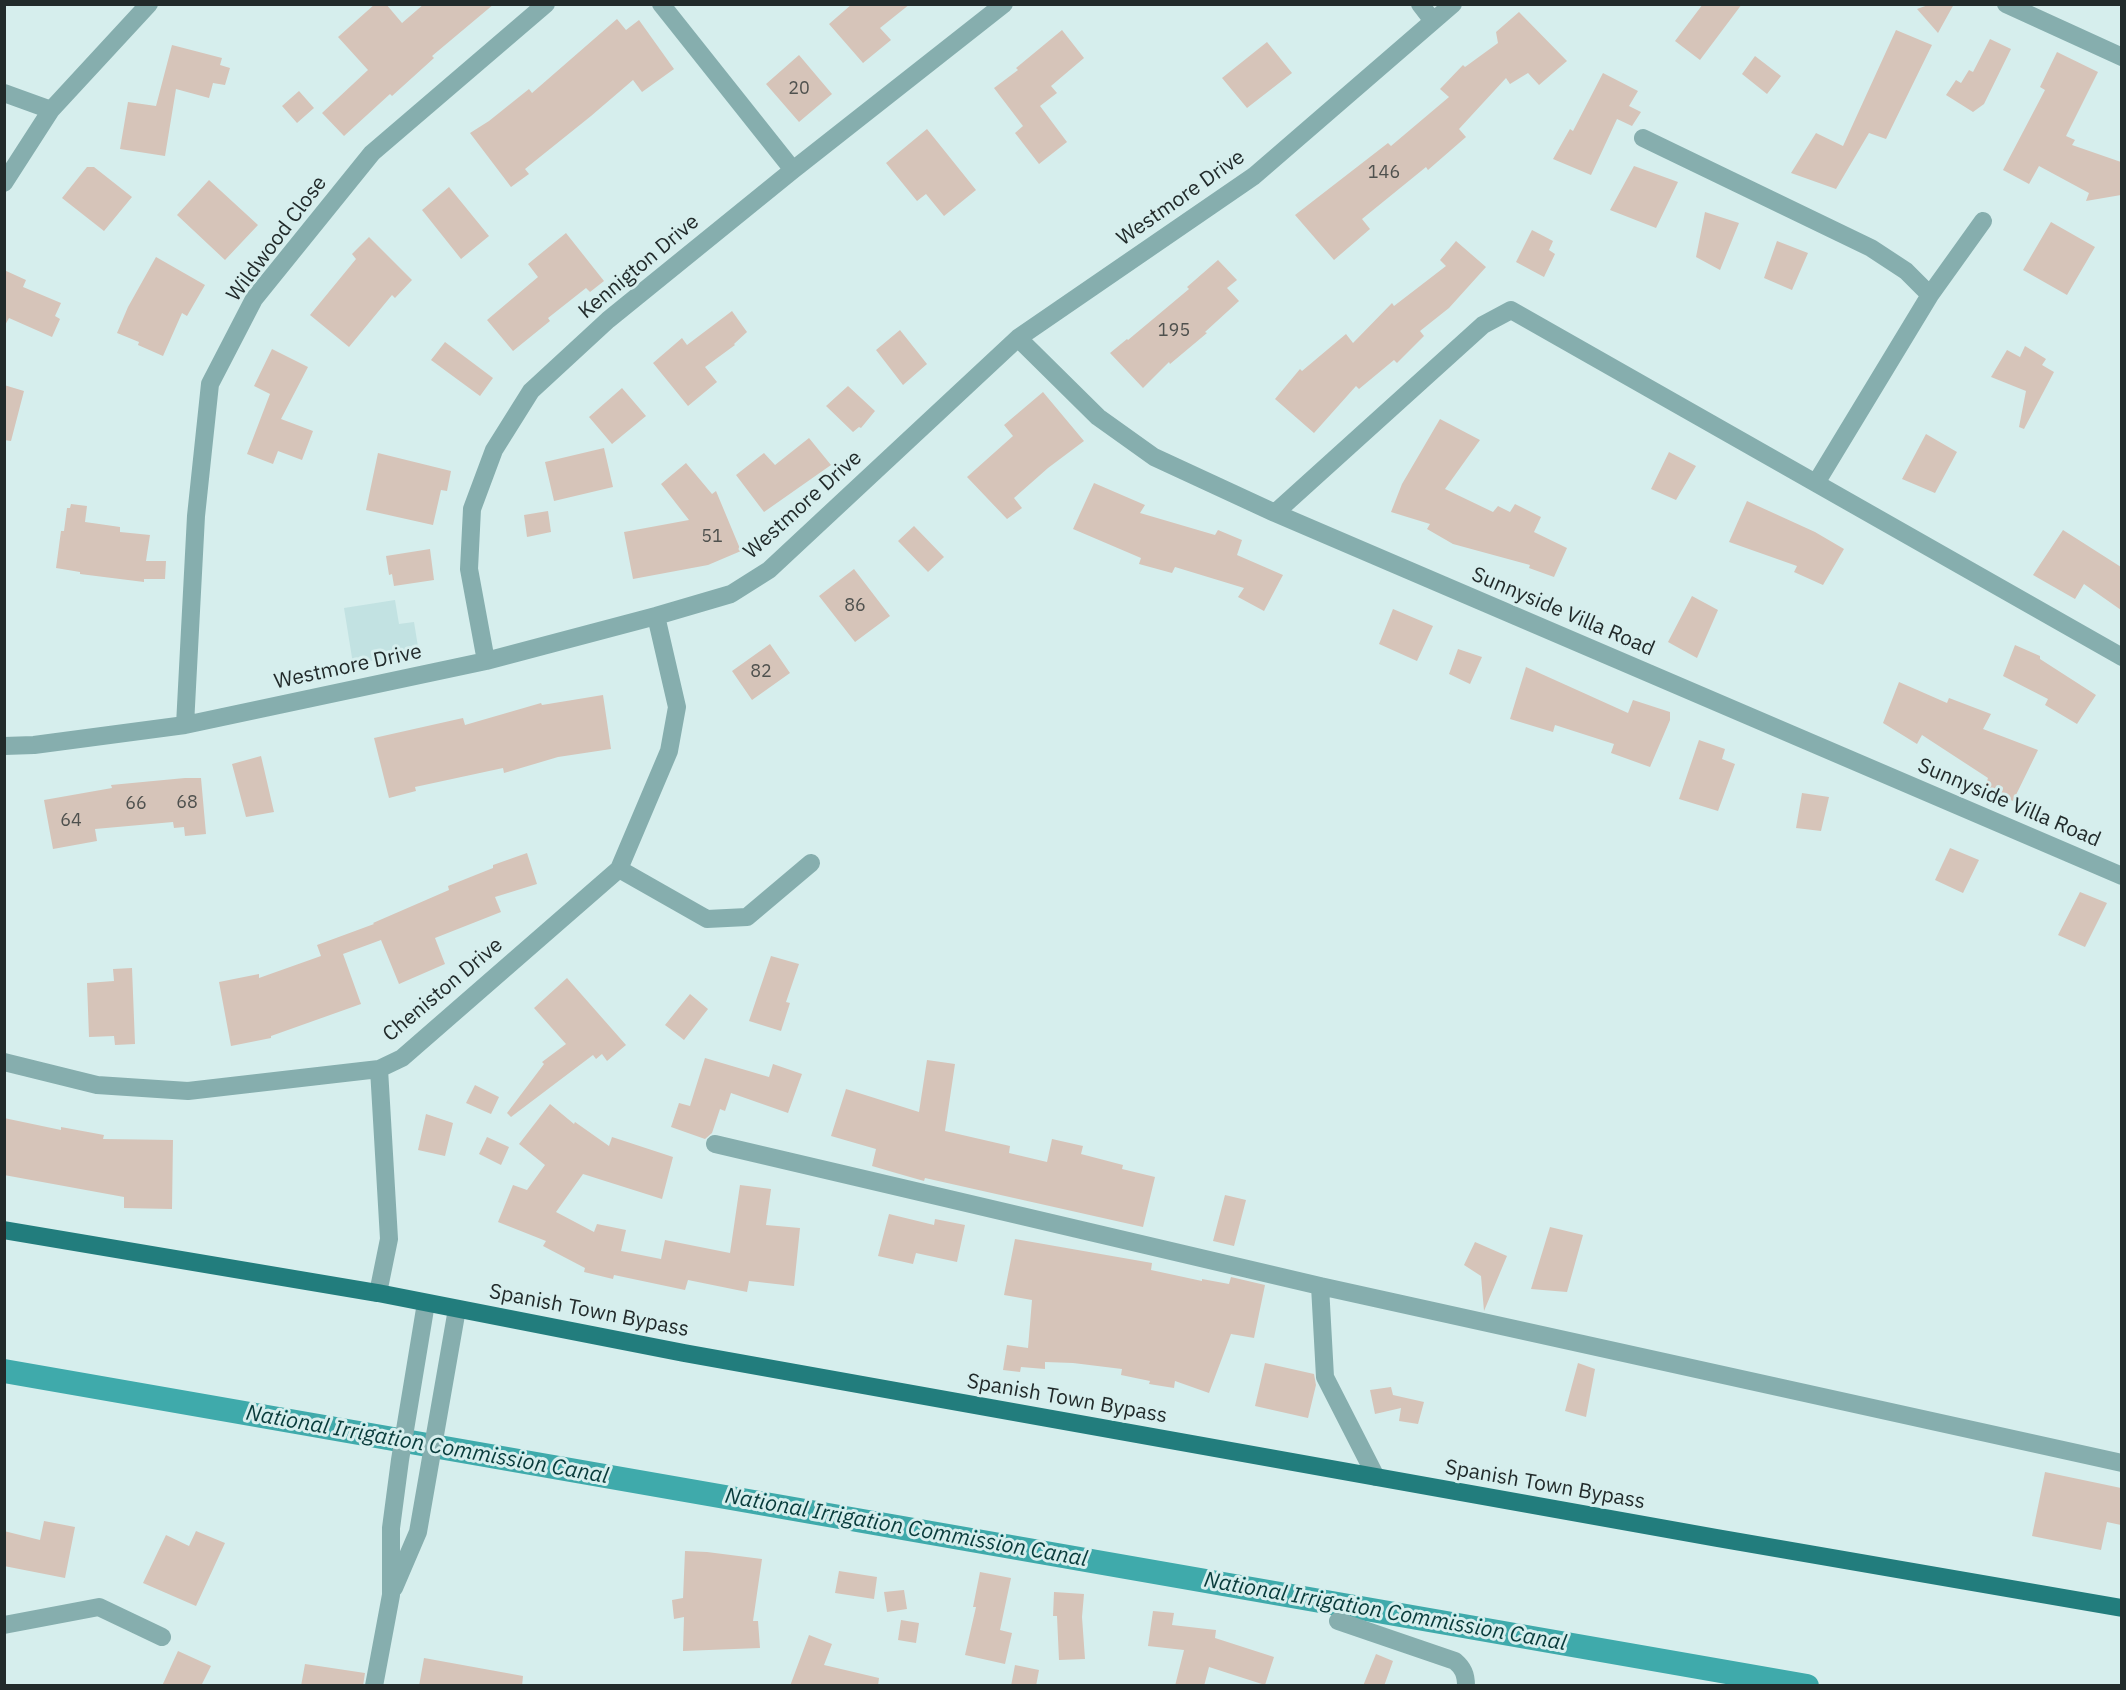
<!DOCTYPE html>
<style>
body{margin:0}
#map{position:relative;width:2126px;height:1690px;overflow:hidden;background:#d6eeed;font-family:"IBM Plex Sans",sans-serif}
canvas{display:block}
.frame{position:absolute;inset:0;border:6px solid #222b2b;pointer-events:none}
</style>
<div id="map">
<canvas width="2126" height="1690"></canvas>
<div class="frame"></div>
</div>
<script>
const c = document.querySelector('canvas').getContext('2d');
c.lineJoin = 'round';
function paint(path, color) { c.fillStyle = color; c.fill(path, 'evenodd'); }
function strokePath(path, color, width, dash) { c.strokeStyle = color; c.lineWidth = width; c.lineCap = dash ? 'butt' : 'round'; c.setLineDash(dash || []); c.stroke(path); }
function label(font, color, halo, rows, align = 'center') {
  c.font = font + ' "IBM Plex Sans",sans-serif'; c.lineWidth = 6; c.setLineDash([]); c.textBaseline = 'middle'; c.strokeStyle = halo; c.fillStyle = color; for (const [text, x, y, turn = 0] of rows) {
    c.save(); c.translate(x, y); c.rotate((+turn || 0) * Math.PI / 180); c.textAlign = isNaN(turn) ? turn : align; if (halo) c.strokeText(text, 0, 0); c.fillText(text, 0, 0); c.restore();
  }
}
const built = new Path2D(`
 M 395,600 L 399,624 L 414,622 L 419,653 L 353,664 L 344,608 Z`);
const canal = new Path2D(`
 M 4,1371 L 1807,1686`);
const building = new Path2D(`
 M 375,4 L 386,4 L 402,23 L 424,4 L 494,4 L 432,56 L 434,58 L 392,96 L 390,94 L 344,136 L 322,113 L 368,70 L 338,37 Z
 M 852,4 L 910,4 L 880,28 L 891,40 L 863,63 L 829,24 Z
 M 1703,4 L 1742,4 L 1700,60 L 1675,41 Z
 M 1931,4 L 1954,4 L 1938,33 L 1917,9 Z
 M 1519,12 L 1567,61 L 1539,85 L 1528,73 L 1510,84 L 1506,78 L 1459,129 L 1466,137 L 1428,170 L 1426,167 L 1362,219 L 1370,229 L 1334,260 L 1295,215 L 1388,143 L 1391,146 L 1449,97 L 1440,89 L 1463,65 L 1465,67 L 1498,43 L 1496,32 Z
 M 617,19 L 626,30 L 639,20 L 674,69 L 642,92 L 633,80 L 591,116 L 525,169 L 529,174 L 511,187 L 470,133 L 489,121 L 529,89 L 532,93 Z
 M 1062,30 L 1084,58 L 1051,86 L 1057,93 L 1040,106 L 1067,142 L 1039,164 L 1015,133 L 1023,126 L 994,88 L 1018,70 L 1016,68 Z
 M 1896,30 L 1932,45 L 1886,139 L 1869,133 L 1836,189 L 1791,173 L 1816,133 L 1843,146 Z
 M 1990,39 L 2011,49 L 1984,104 L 1973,112 L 1946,95 L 1956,80 L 1961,83 L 1969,70 L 1973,72 Z
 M 1267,42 L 1292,73 L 1247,108 L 1222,78 Z
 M 172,45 L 222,58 L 220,65 L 230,68 L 225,85 L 213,83 L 209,98 L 176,89 L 165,156 L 120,149 L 128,102 L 156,106 Z
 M 2057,52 L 2098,72 L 2066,136 L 2075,140 L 2072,145 L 2121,162 L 2121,195 L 2086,201 L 2089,193 L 2039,166 L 2029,184 L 2003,170 L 2045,90 L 2040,87 Z
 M 799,55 L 832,94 L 799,122 L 766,84 Z
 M 1755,56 L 1781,76 L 1767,94 L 1742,74 Z
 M 1603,73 L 1638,91 L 1629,106 L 1641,112 L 1632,126 L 1617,119 L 1591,175 L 1553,159 L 1570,129 L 1573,131 Z
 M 299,91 L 314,108 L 297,123 L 282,106 Z
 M 927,129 L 976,190 L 944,216 L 926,194 L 917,201 L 886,163 Z
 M 1634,166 L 1678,182 L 1656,228 L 1610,210 Z
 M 87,167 L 94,167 L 132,197 L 104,231 L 62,198 Z
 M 209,180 L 258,225 L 225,260 L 177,215 Z
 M 449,187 L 489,236 L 461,259 L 422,210 Z
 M 1705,212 L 1739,223 L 1720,270 L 1696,257 Z
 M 2051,222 L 2095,247 L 2067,295 L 2023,270 Z
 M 1532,230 L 1553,241 L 1549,250 L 1555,254 L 1544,277 L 1516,262 Z
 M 566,233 L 604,281 L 590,292 L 586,288 L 548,318 L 550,321 L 513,351 L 487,320 L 538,277 L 528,264 Z
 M 369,237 L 412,280 L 395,298 L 392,295 L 349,347 L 310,315 L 356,259 L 352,254 Z
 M 1456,241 L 1486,267 L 1449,308 L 1420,331 L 1424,336 L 1397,363 L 1394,360 L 1359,389 L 1356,386 L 1314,433 L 1275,399 L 1300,369 L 1302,371 L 1346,334 L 1353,343 L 1392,303 L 1394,306 L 1446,266 L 1440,260 Z
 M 1777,241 L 1808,253 L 1792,290 L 1764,278 Z
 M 156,257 L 205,285 L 187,316 L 182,313 L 163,356 L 138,345 L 139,342 L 117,333 L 128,307 Z
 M 1218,260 L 1237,280 L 1227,288 L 1239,301 L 1205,332 L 1207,333 L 1170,364 L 1169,362 L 1143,388 L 1110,353 L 1127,339 L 1128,340 L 1189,289 L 1187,287 Z
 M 4,270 L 26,280 L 23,287 L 61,303 L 55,316 L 60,319 L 52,337 L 9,318 L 4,327 Z
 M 732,311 L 747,332 L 734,344 L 735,345 L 705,367 L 717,382 L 688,406 L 653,363 L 682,338 L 687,345 Z
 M 900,330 L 927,364 L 903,385 L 876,350 Z
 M 445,342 L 493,378 L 480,396 L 431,360 Z
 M 2025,346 L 2046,359 L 2042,365 L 2054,372 L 2024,429 L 2019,427 L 2026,391 L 1991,377 L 2007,350 L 2020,357 Z
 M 272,349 L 308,367 L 281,419 L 313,431 L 302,460 L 278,451 L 273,464 L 247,454 L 270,394 L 254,386 Z
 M 4,385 L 24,391 L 11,441 L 4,440 Z
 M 848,386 L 875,411 L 861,428 L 859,427 L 853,432 L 826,406 Z
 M 622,388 L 646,416 L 612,444 L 589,417 Z
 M 1043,392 L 1084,441 L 1048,468 L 1014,498 L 1022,508 L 1007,519 L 967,477 L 1013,436 L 1004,425 Z
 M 1440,419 L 1480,440 L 1445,489 L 1493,512 L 1498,506 L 1510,512 L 1515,504 L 1541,517 L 1534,532 L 1567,548 L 1554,577 L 1529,568 L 1530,565 L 1453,544 L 1427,529 L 1430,524 L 1391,512 L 1402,484 Z
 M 1926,434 L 1957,452 L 1935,493 L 1902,479 Z
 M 809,438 L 831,465 L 764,512 L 736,475 L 764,453 L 775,465 Z
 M 604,448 L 613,487 L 554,501 L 545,462 Z
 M 1669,452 L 1696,466 L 1676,500 L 1651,489 Z
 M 378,453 L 451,471 L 447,491 L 441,490 L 433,525 L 366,510 Z
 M 686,463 L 712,494 L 716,491 L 741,551 L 708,565 L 633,579 L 624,532 L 689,520 L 661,484 Z
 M 1094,483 L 1145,505 L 1140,513 L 1215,535 L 1218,530 L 1242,540 L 1237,555 L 1283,575 L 1264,611 L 1238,597 L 1244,588 L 1175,567 L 1172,573 L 1139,564 L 1141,558 L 1073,529 Z
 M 1747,501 L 1815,532 L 1844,549 L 1823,585 L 1794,572 L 1797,566 L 1729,542 Z
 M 71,504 L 87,506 L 85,522 L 120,527 L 120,532 L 150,535 L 146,561 L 166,561 L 165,579 L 144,579 L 144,582 L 80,574 L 80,572 L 56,568 L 61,531 L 64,531 L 67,508 L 70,508 Z
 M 548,511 L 551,532 L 527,537 L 524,515 Z
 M 914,526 L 944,557 L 928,572 L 898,541 Z
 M 2063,530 L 2121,567 L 2121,610 L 2084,584 L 2075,599 L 2033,575 Z
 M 430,549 L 434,580 L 394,586 L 392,574 L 389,575 L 386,556 Z
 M 854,569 L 890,616 L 855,642 L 819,596 Z
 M 1692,596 L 1718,610 L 1697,658 L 1668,642 Z
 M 1393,609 L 1433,626 L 1417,661 L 1379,644 Z
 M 770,644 L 790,673 L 752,700 L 732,671 Z
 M 2015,645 L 2040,656 L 2040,659 L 2096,695 L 2077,724 L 2045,705 L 2048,699 L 2003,676 Z
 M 1458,649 L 1482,657 L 1470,684 L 1449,674 Z
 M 1526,667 L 1628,713 L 1633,700 L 1670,712 L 1670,720 L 1650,767 L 1611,753 L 1614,744 L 1555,725 L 1553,732 L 1510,719 Z
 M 1899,682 L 1947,703 L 1949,698 L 1991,714 L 1983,729 L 2038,750 L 2013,801 L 1984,790 L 1988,778 L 1922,735 L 1917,744 L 1883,723 Z
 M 603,695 L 611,749 L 558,757 L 504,773 L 503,768 L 415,787 L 416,791 L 389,798 L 374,738 L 463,718 L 465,725 L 541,703 L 542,705 Z
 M 1699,740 L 1725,749 L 1722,759 L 1735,764 L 1718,811 L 1679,799 Z
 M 261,756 L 274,812 L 246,817 L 232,764 Z
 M 185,778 L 201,778 L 206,834 L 185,836 L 184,827 L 174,828 L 173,822 L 95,829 L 97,841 L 53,849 L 44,800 L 112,788 L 111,785 Z
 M 1802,793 L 1829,797 L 1821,831 L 1796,828 Z
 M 1950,848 L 1979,860 L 1963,893 L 1935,880 Z
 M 527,853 L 537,884 L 495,897 L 501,912 L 435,938 L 445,964 L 399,984 L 381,940 L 343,954 L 361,1004 L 271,1036 L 271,1038 L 231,1046 L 219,982 L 259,974 L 259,978 L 321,956 L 317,945 L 374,924 L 373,923 L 449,890 L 448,886 L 493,868 L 493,865 Z
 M 2080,892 L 2107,903 L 2085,947 L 2058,935 Z
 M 771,956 L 799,964 L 786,1002 L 790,1003 L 781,1031 L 749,1021 Z
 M 132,968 L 135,1044 L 115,1045 L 114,1036 L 89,1037 L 87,983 L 114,981 L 113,969 Z
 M 567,978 L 626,1045 L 607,1061 L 602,1054 L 596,1059 L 593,1055 L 511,1117 L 507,1113 L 544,1064 L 542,1062 L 566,1044 L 534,1008 Z
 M 690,994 L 708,1009 L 684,1040 L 665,1025 Z
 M 705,1058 L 769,1077 L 773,1064 L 802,1074 L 788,1113 L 731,1093 L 725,1111 L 720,1109 L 712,1133 L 705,1139 L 671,1127 L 679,1103 L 690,1106 Z
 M 927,1060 L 955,1064 L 945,1131 L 1010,1146 L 1009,1153 L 1047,1162 L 1052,1139 L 1083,1146 L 1081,1154 L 1123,1165 L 1122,1169 L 1155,1177 L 1143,1227 L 925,1178 L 924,1181 L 896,1173 L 872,1166 L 876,1149 L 831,1136 L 846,1089 L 919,1112 Z
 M 475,1085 L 499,1097 L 491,1114 L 466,1103 Z
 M 550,1104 L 574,1124 L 575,1122 L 609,1146 L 612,1137 L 673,1157 L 662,1199 L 583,1174 L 556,1212 L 594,1232 L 597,1224 L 626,1230 L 621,1251 L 661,1259 L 665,1240 L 730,1253 L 740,1185 L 771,1189 L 766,1225 L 800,1228 L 794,1286 L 749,1281 L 747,1292 L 688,1280 L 685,1290 L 614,1275 L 613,1279 L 584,1272 L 585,1268 L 543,1246 L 546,1241 L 498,1222 L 513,1185 L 527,1190 L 545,1165 L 519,1144 Z
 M 426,1114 L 453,1123 L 445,1156 L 418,1150 Z
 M 4,1118 L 61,1130 L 61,1127 L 104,1135 L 103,1139 L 173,1140 L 172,1209 L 124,1208 L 124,1197 L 4,1175 Z
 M 487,1137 L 509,1147 L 501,1165 L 479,1154 Z
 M 1225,1195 L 1246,1200 L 1234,1246 L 1213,1241 Z
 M 889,1214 L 934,1225 L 935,1219 L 965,1225 L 957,1262 L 916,1253 L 913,1264 L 878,1256 Z
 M 1550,1227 L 1583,1235 L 1567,1292 L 1531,1289 Z
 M 1015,1239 L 1152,1263 L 1151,1270 L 1202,1281 L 1202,1279 L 1229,1284 L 1231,1277 L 1265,1285 L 1254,1338 L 1231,1334 L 1209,1393 L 1175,1381 L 1174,1388 L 1149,1384 L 1150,1381 L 1121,1375 L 1122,1369 L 1073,1363 L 1045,1362 L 1045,1369 L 1021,1367 L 1020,1372 L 1003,1370 L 1007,1345 L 1028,1348 L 1032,1300 L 1004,1295 Z
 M 1475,1242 L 1507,1256 L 1484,1311 L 1481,1276 L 1464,1265 Z
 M 1265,1363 L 1314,1374 L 1316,1385 L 1308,1418 L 1255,1406 Z
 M 1578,1363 L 1595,1369 L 1586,1417 L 1565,1411 Z
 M 1391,1387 L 1393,1395 L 1424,1402 L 1418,1424 L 1399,1421 L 1401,1408 L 1375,1414 L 1370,1390 Z
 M 2045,1472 L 2121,1488 L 2121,1525 L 2107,1522 L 2101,1550 L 2032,1536 Z
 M 44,1521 L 75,1527 L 65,1578 L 4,1566 L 4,1531 L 40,1540 Z
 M 196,1531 L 225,1543 L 196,1606 L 143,1583 L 166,1535 L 189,1546 Z
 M 685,1551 L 707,1552 L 762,1559 L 753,1621 L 758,1621 L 760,1648 L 683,1651 L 684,1617 L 674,1619 L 672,1600 L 683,1598 Z
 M 839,1571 L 877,1577 L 874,1599 L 835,1593 Z
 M 980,1572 L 1011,1578 L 1000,1630 L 1012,1633 L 1005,1664 L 965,1655 L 976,1607 L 973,1607 Z
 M 904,1590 L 907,1609 L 887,1612 L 884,1592 Z
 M 1054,1592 L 1084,1594 L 1082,1617 L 1085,1659 L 1059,1660 L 1057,1616 L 1053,1616 Z
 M 1153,1611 L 1174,1613 L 1172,1625 L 1216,1630 L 1215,1638 L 1274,1657 L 1265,1685 L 1209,1667 L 1204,1686 L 1175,1686 L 1184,1650 L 1148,1646 Z
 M 901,1620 L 919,1623 L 916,1643 L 898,1640 Z
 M 809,1635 L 832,1644 L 824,1665 L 879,1678 L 878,1686 L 790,1686 Z
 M 178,1651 L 211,1666 L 201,1686 L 162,1686 Z
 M 1376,1654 L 1393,1661 L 1384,1686 L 1363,1686 Z
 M 424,1658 L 523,1676 L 522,1686 L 419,1686 Z
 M 305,1664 L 365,1673 L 363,1686 L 301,1686 Z
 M 1015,1665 L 1039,1670 L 1036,1686 L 1011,1686 Z`);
const minor = new Path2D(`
 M 661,4 L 793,170
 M 1420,4 L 1433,21
 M 2006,4 L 2122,57
 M 4,93 L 51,110
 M 1643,138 L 1871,248 L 1906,271 L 1930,295
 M 4,183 L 51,110 L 149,4
 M 1018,338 L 1098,417 L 1154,457 L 1275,513 L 2122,876
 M 1816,483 L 1930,295 L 1983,221
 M 1275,513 L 1483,325 L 1511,310 L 2122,657
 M 486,661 L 469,569 L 472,509 L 494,450 L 531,391 L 608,320 L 793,170 L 1004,4
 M 185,725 L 196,516 L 210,384 L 254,299 L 372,153 L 546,4
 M 4,746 L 34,745 L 185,725 L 486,661 L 656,616 L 731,594 L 769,570 L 1018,338 L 1254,176 L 1453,4
 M 619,869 L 707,919 L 747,917 L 811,863
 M 4,1062 L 97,1085 L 188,1091 L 379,1069 L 402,1058 L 619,869 L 669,751 L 677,707 L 656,616
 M 715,1144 L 1320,1286 L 2122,1463
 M 1320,1286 L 1325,1377 L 1376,1477
 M 378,1293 L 389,1239 L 379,1069
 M 394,1588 L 418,1532 L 457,1309
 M 1338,1621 L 1455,1661 C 1463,1668 1466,1674 1466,1686
 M 4,1625 L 99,1607 L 162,1637
 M 374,1686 L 391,1595 L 391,1528 L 400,1460 L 426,1303`);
const major = new Path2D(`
 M 4,1230 L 378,1293 L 684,1353 L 1717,1538 L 2122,1608`);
const numberNames = [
 ["20",799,89],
 ["146",1384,173],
 ["195",1174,331],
 ["51",712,537],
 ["86",855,606],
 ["82",761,672],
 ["68",187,803],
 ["66",136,804],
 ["64",71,821]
];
const streetNames = [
 ["Westmore Drive",1181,198,-35],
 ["Wildwood Close",277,239,-53],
 ["Kennigton Drive",639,267,-40],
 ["Westmore Drive",803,505,-42],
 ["Sunnyside Villa Road",1563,612,23],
 ["Westmore Drive",348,667,-12],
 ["Sunnyside Villa Road",2009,803,23],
 ["Cheniston Drive",443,990,-40],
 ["Spanish Town Bypass",589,1311,11],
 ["Spanish Town Bypass",1067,1399,10],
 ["Spanish Town Bypass",1545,1485,10]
];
const waterNames = [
 ["National Irrigation Commission Canal",427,1445,10],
 ["National Irrigation Commission Canal",906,1528,10],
 ["National Irrigation Commission Canal",1385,1612,10]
];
paint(built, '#c2e2e2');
strokePath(canal, '#3faaab', 24);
paint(building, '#d6c4b9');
strokePath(minor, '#86aeae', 18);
strokePath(major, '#227d7d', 18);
label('18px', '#4f514e', null, numberNames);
label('21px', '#222b2b', '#d6eeed', streetNames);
label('italic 22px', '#083b3b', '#d6eeed', waterNames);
</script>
